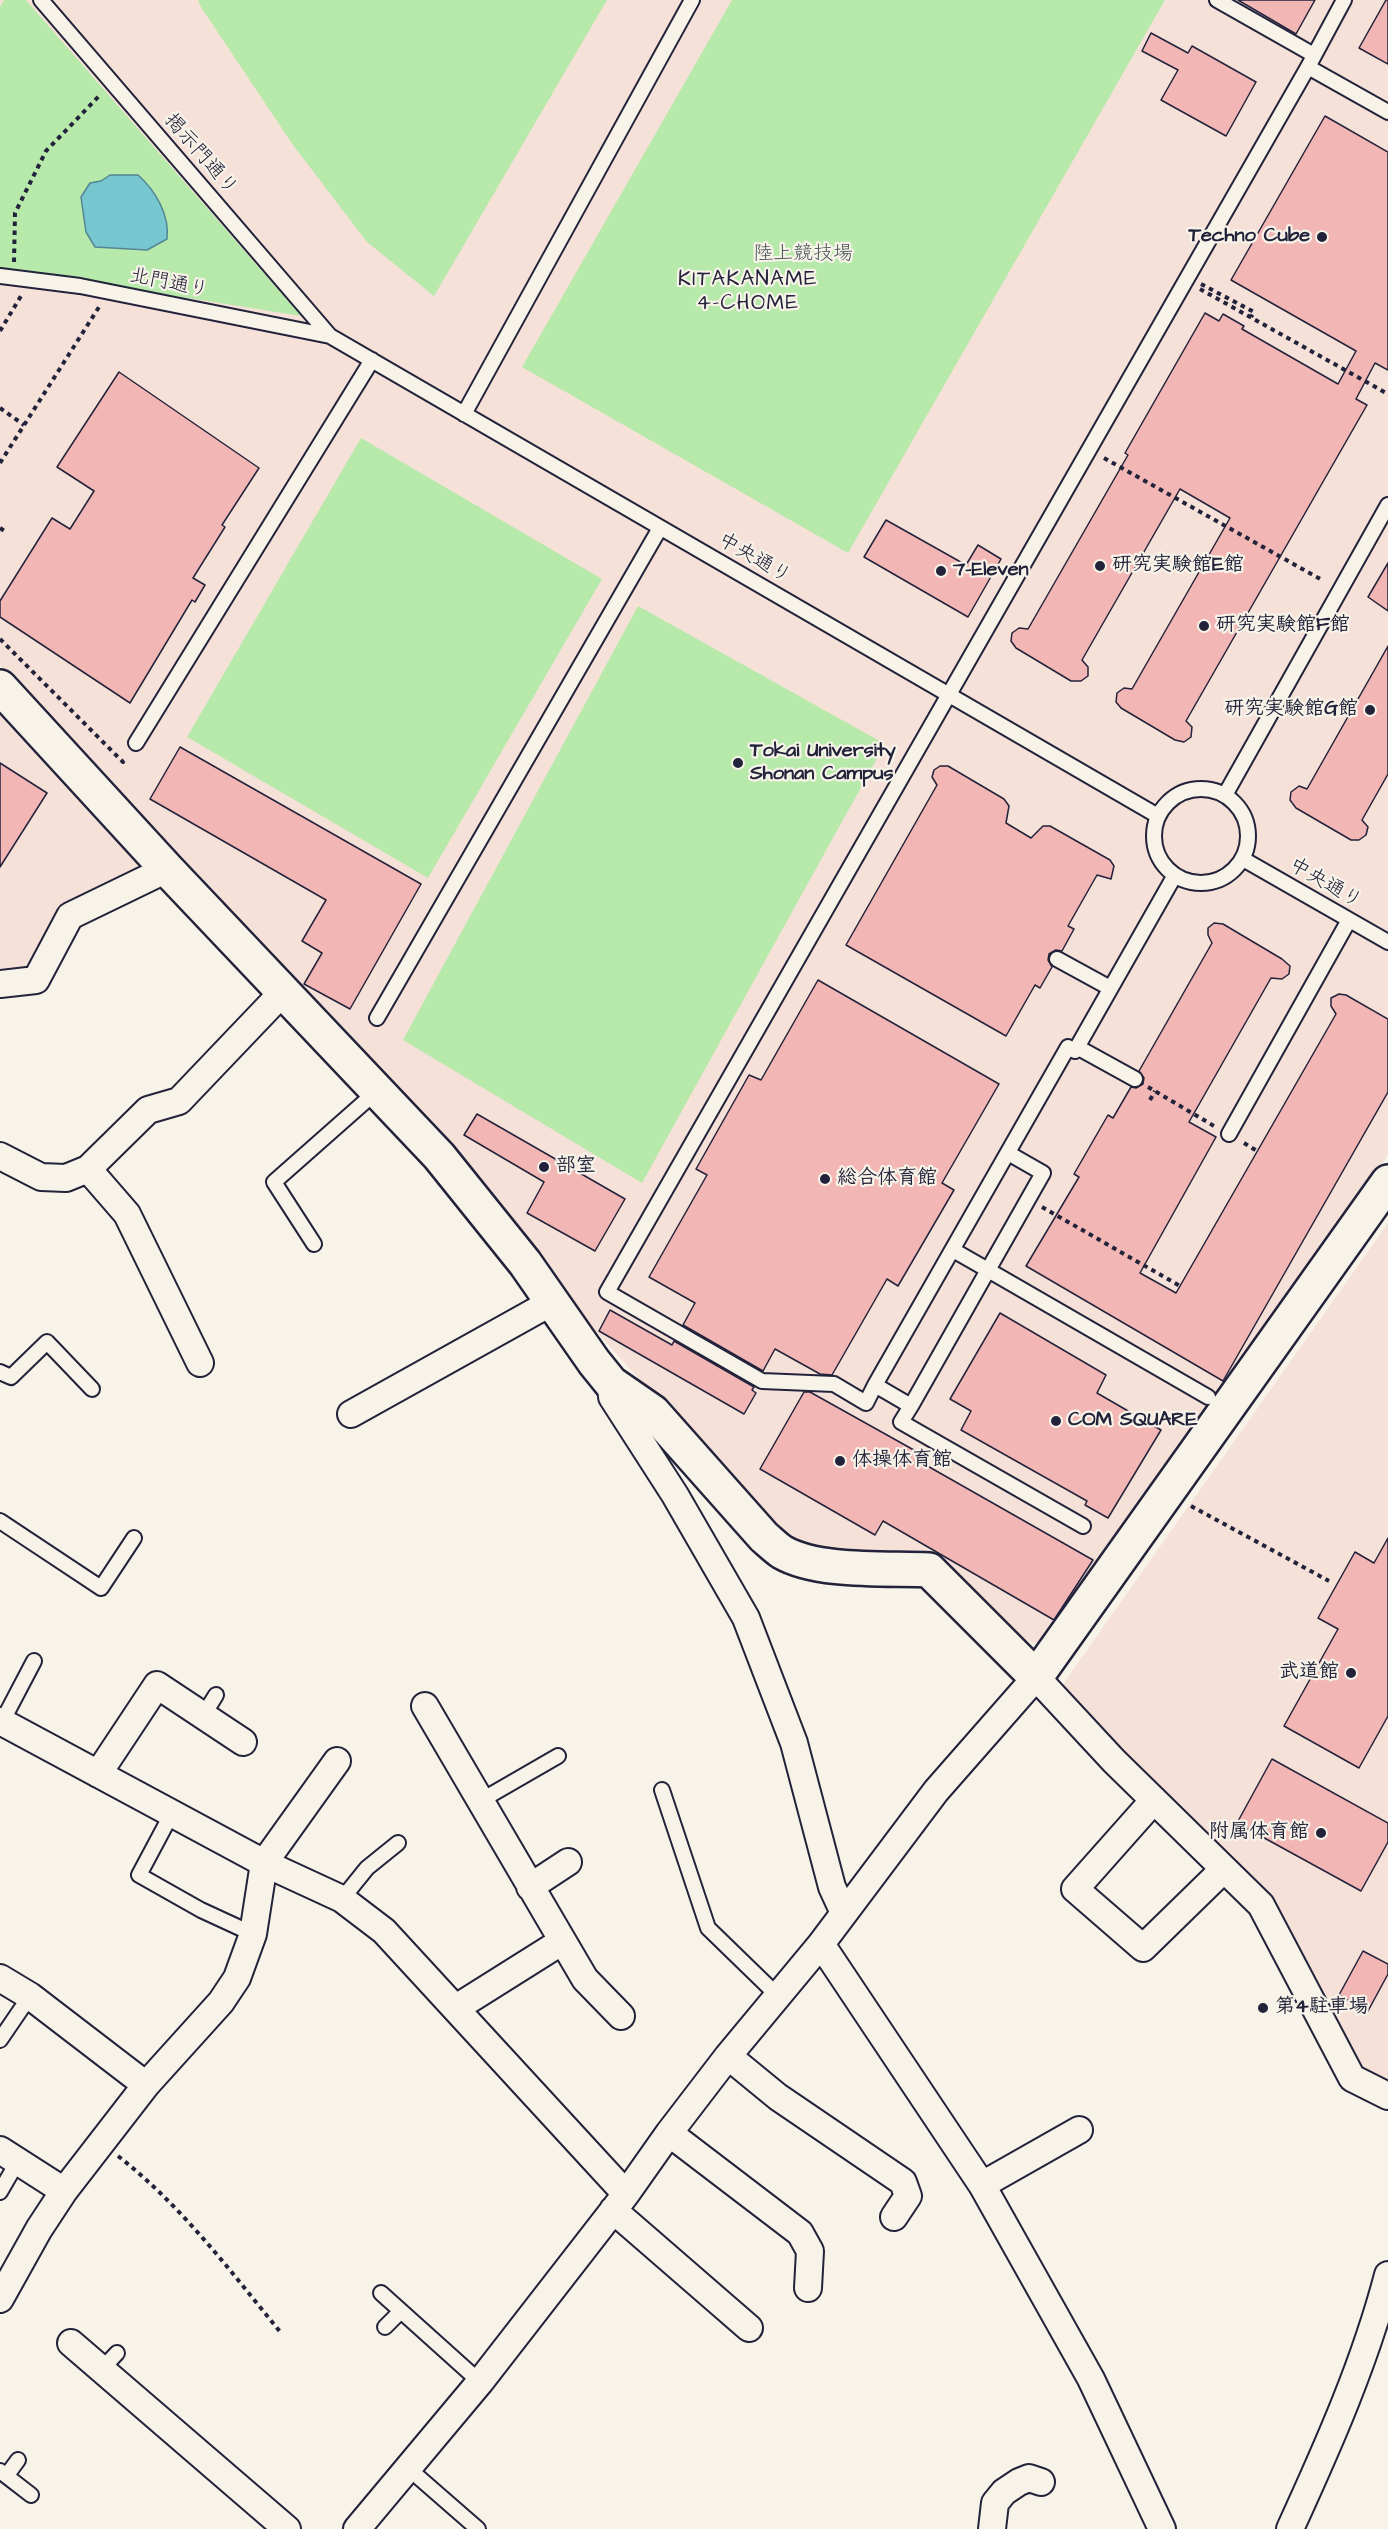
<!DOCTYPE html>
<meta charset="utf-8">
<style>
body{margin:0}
canvas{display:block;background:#f7f3e8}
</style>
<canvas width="1388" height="2529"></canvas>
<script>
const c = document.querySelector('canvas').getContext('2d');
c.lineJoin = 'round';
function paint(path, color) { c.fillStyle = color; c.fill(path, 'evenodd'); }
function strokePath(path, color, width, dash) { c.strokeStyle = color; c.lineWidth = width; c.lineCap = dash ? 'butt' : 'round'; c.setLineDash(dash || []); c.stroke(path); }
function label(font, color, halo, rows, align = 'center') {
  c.font = font + ' "Architects Daughter","Klee One",sans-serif'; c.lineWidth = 4.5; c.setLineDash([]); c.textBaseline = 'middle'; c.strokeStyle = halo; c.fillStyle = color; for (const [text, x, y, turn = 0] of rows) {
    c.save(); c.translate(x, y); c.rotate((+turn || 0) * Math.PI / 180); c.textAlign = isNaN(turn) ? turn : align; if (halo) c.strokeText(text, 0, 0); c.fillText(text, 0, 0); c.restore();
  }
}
const built = new Path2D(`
 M 0,0 L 1388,0 L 1388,1155 L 1049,1640 L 1033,1643 L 1018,1637 L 935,1564 L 797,1545 L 748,1501 L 0,665 Z
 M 0,713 L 153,872 L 86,901 L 43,976 L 0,985 Z
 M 1388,1223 L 1388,2087 L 1366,2077 L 1266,1897 L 1061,1696 L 1061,1687 Z`);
const green = new Path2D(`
 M 4,0 L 26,0 L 301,316 L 0,268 L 0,7 Z
 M 198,0 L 607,0 L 434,296 L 367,242 L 293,145 L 201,7 Z
 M 732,0 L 1165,0 L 848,553 L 522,367 Z
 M 361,438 L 602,579 L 428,878 L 187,737 Z
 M 638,606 L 885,744 L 642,1183 L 403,1040 Z`);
const water = new Path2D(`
 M 110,175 L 138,175 C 155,190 170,215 167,239 L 147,250 L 95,247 L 86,232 L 81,197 L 90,183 L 101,181 Z`);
const building = new Path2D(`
 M 1238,0 L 1315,0 L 1296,34 Z
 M 1386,0 L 1388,0 L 1388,64 L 1359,48 Z
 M 1151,33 L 1188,53 L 1192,46 L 1256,82 L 1226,136 L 1161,100 L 1178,70 L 1142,51 Z
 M 1325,116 L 1388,152 L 1388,370 L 1375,363 L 1356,399 L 1367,405 L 1186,721 L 1192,727 L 1191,737 L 1184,742 L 1175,740 L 1121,708 L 1116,702 L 1117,693 L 1124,688 L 1132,689 L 1230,518 L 1180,489 L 1082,660 L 1088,667 L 1088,676 L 1081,681 L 1071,681 L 1016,648 L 1011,641 L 1012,633 L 1019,628 L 1028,629 L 1128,455 L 1125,453 L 1205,313 L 1219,321 L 1223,314 L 1244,326 L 1242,329 L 1338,384 L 1356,351 L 1231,280 Z
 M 119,372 L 259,468 L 222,525 L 225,527 L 193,578 L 205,585 L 195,602 L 192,600 L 130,703 L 0,617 L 0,601 L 52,518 L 70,529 L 94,491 L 57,467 Z
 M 886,520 L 966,565 L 978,545 L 1001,559 L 968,617 L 864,557 Z
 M 1388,563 L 1388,611 L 1368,597 Z
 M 1388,646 L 1388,774 L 1362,820 L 1368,827 L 1366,835 L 1359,840 L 1351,840 L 1296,808 L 1290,800 L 1291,792 L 1299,786 L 1307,789 Z
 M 180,747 L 421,884 L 350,1009 L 304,984 L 322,953 L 302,941 L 326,900 L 150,799 Z
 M 0,763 L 47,793 L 0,867 Z
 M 940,766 L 948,766 L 1004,799 L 1009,806 L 1006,823 L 1031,838 L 1043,826 L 1050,826 L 1110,860 L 1114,866 L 1111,879 L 1097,875 L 1068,926 L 1074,929 L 1062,951 L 1056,950 L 1049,954 L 1048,960 L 1052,967 L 1040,988 L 1035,985 L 1006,1036 L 846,945 L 937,785 L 932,777 L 934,770 Z
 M 1214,923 L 1223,924 L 1282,959 L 1290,966 L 1289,974 L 1282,979 L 1271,978 L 1189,1122 L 1216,1137 L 1140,1273 L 1176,1293 L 1336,1014 L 1331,1006 L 1331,998 L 1339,994 L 1346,995 L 1388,1019 L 1388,1092 L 1223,1381 L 1026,1266 L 1079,1177 L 1074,1174 L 1108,1115 L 1113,1118 L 1131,1087 L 1136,1088 L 1143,1084 L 1144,1078 L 1139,1071 L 1212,943 L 1208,935 L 1208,928 Z
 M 818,980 L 999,1084 L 942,1183 L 954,1190 L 898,1286 L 887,1279 L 832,1375 L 820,1374 L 775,1349 L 763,1371 L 683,1325 L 695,1303 L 649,1277 L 707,1175 L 696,1169 L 749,1075 L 761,1080 Z
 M 477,1114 L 625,1199 L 595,1251 L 527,1213 L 544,1182 L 464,1135 Z
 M 610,1310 L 672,1345 L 674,1341 L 754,1387 L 752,1390 L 756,1393 L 744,1414 L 599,1331 Z
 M 1000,1313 L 1106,1375 L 1097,1393 L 1161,1430 L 1108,1518 L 1085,1505 L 1087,1501 L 961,1430 L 971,1411 L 950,1399 Z
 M 804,1392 L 810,1392 L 921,1454 L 917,1460 L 1093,1560 L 1054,1620 L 883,1521 L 875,1535 L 760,1469 Z
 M 1388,1538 L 1388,1716 L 1359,1768 L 1284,1726 L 1338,1629 L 1318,1618 L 1355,1552 L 1374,1563 Z
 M 1272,1759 L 1388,1823 L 1388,1842 L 1361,1891 L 1237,1823 Z
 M 1363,1951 L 1388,1964 L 1388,1974 L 1368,2011 L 1339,1995 Z`);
const path = new Path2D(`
 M 14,262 L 15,213 L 46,151 L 100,95
 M 1201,284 L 1254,312 L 1251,317
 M 1200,289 L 1388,394
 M 0,331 L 21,296
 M 0,408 L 24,425
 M 1104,458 L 1322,580
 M 0,463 L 99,307
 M 0,528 L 6,532
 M 0,639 L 123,762 L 126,757
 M 1148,1087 L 1214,1126
 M 1150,1100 L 1155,1091
 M 1244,1143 L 1257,1151
 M 1042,1207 L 1180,1286
 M 1191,1506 L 1329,1581
 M 118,2156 C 182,2206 231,2272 282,2334`);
const lane = new Path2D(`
 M 41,0 L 330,336
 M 1217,0 L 1314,55
 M 1344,0 L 1308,67 L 1388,112
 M 0,276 L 80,286 L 330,336 L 1158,816
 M 464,414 L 692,0
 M 136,743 L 372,360
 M1154 836a47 47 0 1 1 94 0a47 47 0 1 1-94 0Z
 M 1225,795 L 1388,505
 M 1243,859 L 1388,942
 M 1057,959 L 1110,988
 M 377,1018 L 660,528
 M 1077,1047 L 1135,1079
 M 1229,1134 L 1349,920
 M 1008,1153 L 1043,1173 L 988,1270 L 1208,1397
 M 314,1244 L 274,1182 L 377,1091
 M 953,1250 L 988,1270 L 911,1406 L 875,1385 L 1068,1047 L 1075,1051 L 1175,875
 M 0,1372 L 11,1377 L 47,1342 L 92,1389
 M 875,1385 L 866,1403 L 834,1384 L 762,1381 L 607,1292 L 1308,67
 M 911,1406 L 901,1422 L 1083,1526
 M 0,1521 L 101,1588 L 134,1538
 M 203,1716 L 216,1695
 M 2,1722 L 34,1661
 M 662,1790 L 708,1928 L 778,1996
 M 480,1801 L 558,1756
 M 172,1813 L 139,1875 L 201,1910 L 253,1934
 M 342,1899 L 367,1868 L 398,1843
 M 0,2040 L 30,1996
 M 0,2192 L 18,2161
 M 381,2293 L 480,2382
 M 385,2327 L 401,2311
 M 102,2369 L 117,2353
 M 408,2468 L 478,2529
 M 0,2471 L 31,2495
 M 7,2475 L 18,2460`);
const street = new Path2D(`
 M 0,984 L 36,980 L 70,916 L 167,869
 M 0,1156 L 41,1177 L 66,1178 L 88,1169 L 148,1110 L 179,1101 L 283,992
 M 88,1169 L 127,1214 L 200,1363
 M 611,1383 L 612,1397 L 675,1495 L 746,1618 L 794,1743 L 832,1887 L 844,1913
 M 351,1414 L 552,1302
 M 425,1706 L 585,1979 L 621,2016
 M 0,1721 L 264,1863 L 342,1899 L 384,1931 L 626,2194
 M 98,1774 L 157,1685 L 243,1742
 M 1154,1800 L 1075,1889 L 1143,1948 L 1224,1869
 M 530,1887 L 568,1862
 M 821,1944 L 982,2185 L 1091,2379 L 1162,2529
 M 0,1978 L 30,1996 L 146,2085
 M 456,2008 L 561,1942
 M 728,2056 L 778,2097 L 903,2182 L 908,2196 L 894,2217
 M 669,2133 L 800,2233 L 810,2251 L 808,2288
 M 0,2150 L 64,2191
 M 982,2185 L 1079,2130
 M 613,2210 L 749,2328
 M 0,2299 L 39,2229 L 64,2191 L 146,2085 L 221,2002 L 237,1978 L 253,1934 L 264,1863 L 337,1761
 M 71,2343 L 287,2529
 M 357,2529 L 480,2382 L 626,2194 L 669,2133 L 728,2056 L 821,1944 L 936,1791 L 1036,1677 L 1114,1761 L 1261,1905 L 1352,2078 L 1388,2096
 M 992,2529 L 995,2503 L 1004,2492 L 1019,2482 L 1029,2478 L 1041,2482
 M 1290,2529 C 1328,2446 1365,2363 1388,2275`);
const secondary = new Path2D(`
 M 0,687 L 167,869 L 439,1156 L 525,1263 L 594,1362 L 611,1383 L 653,1412 L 764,1537 C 770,1542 776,1548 782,1552 C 818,1573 888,1568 929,1570 L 1036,1677 L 1388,1182`);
const markers = [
 [1322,237,6,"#22223b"],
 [1100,566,6,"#22223b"],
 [941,571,6,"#22223b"],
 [1204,626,6,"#22223b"],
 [1370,710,6,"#22223b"],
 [738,763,6,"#22223b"],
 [544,1167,6,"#22223b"],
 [825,1179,6,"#22223b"],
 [1056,1421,6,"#22223b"],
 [840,1461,6,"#22223b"],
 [1351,1673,6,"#22223b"],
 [1321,1833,6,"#22223b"],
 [1263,2008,6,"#22223b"]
];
const streetNames = [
 ["掲示門通り",200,155,49],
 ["北門通り",169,284,11],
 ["中央通り",754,559,30],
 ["中央通り",1325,884,30]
];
const poiNames = [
 ["Techno Cube",1310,237,"right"],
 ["研究実験館E館",1112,566],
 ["7-Eleven",953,571],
 ["研究実験館F館",1216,626],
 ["研究実験館G館",1358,710,"right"],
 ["Tokai University",750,752],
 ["Shonan Campus",750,775],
 ["部室",556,1167],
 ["総合体育館",837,1179],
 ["COM SQUARE",1068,1421],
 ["体操体育館",852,1461],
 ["武道館",1339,1673,"right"],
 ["附属体育館",1309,1833,"right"],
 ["第4駐車場",1275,2008]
];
const parkNames = [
 ["陸上競技場",803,255]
];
const neighbourhoodNames = [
 ["KITAKANAME",748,281],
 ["4-CHOME",748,305]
];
paint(built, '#f6e1d9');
paint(green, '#b7e9aa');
paint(water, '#76c7cf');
strokePath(water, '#548594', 1.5);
paint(building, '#f2b6b5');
strokePath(building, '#22223b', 1.5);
strokePath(lane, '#22223b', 18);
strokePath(street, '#22223b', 30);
strokePath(secondary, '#22223b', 38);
strokePath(path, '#22223b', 4, [4.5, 4.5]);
strokePath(lane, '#f7f3e8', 14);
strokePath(street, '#f7f3e8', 26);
strokePath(secondary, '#f7f3e8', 33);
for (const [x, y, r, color] of markers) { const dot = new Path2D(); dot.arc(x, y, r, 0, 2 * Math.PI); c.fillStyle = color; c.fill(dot); strokePath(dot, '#f7f3e8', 2); }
label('20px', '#22223b', '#f7f3e8', streetNames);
label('bold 20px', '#22223b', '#f7f3e8', poiNames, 'left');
label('20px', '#475457', '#f7f3e8', parkNames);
c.letterSpacing = '1.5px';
label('21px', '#22223b', '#f7f3e8', neighbourhoodNames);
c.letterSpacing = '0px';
</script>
